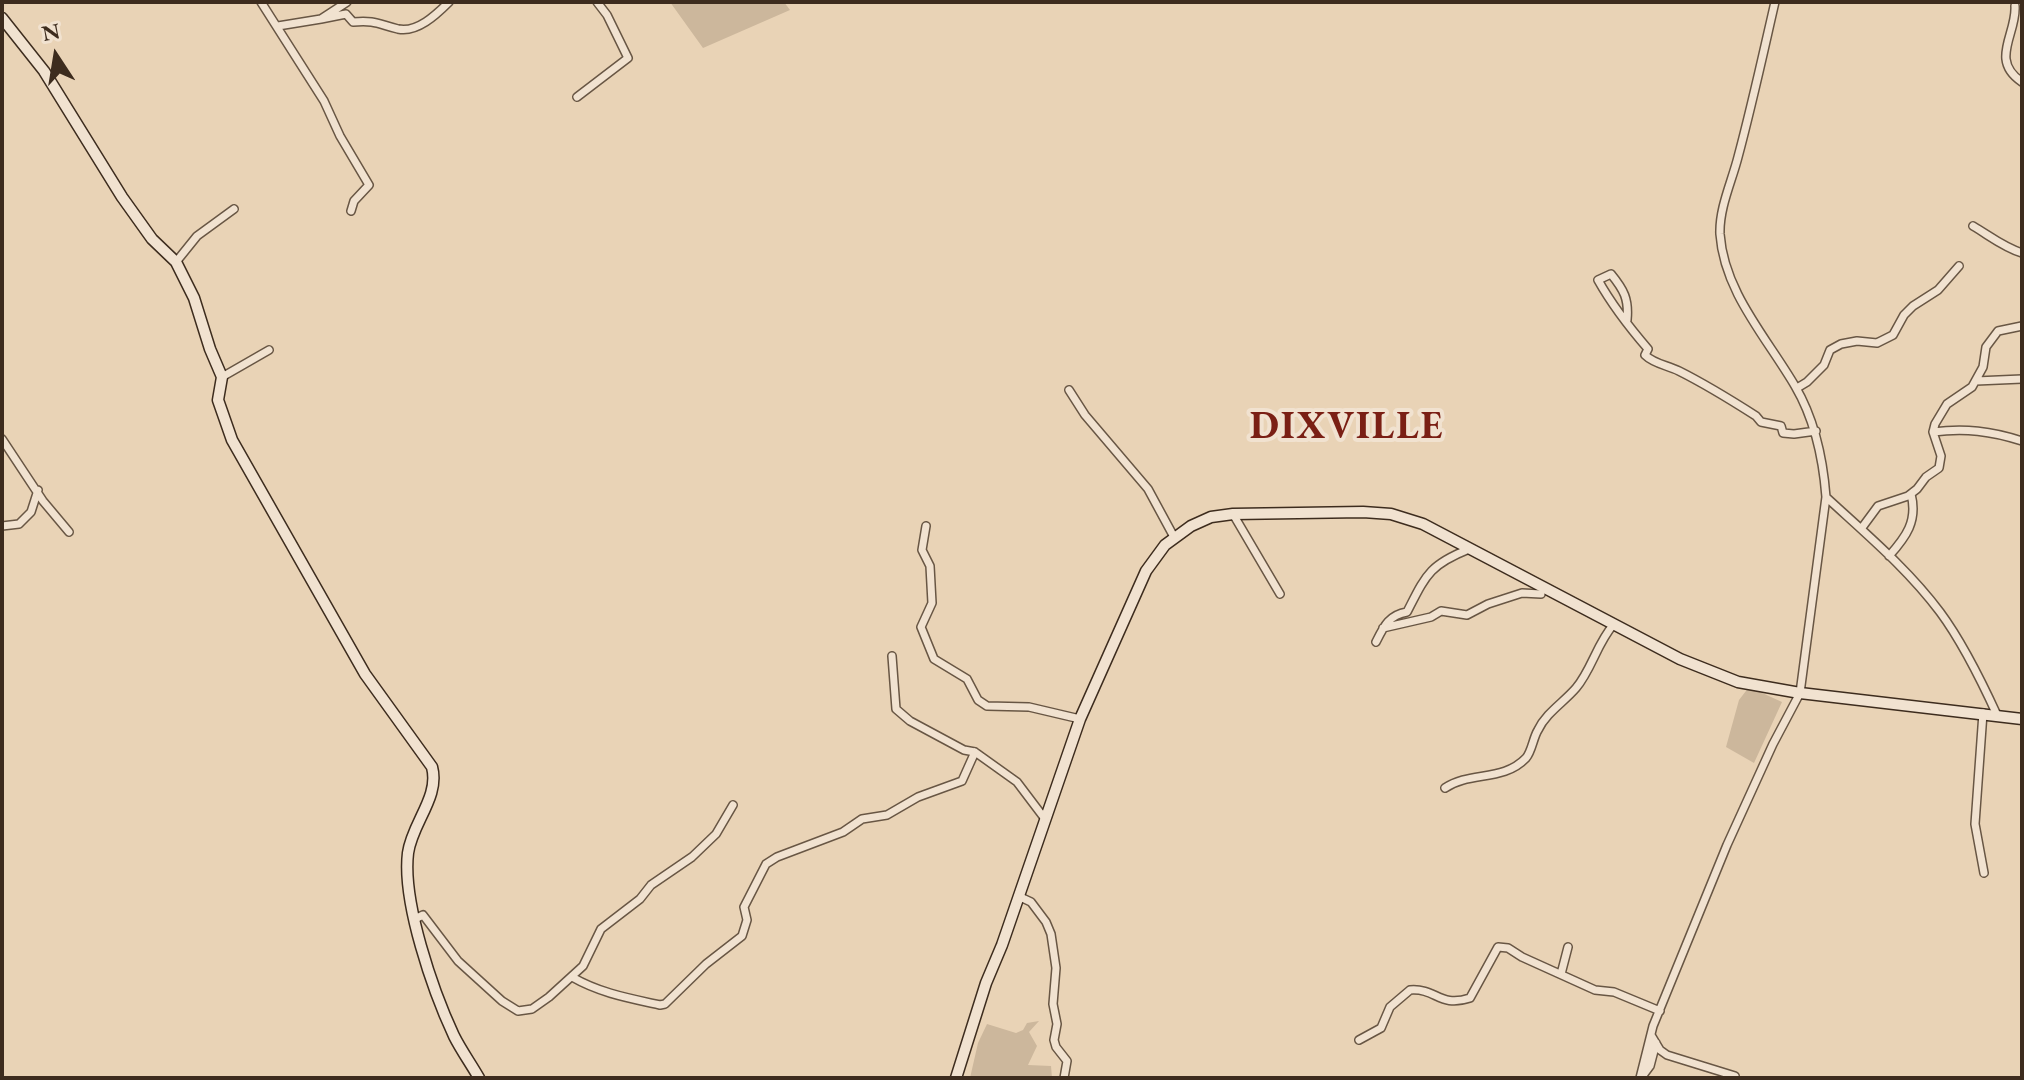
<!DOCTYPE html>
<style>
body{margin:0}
#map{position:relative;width:2024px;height:1080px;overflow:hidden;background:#e9d3b6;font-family:"EB Garamond",serif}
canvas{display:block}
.frame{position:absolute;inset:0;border:4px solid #3d2c1e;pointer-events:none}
.north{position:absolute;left:16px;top:16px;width:80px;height:80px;-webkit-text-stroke:6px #f1e2d0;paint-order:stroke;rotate:348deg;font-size:22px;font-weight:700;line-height:32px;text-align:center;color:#3d2c1e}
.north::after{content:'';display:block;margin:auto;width:28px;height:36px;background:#3d2c1e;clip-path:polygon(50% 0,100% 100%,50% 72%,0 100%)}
</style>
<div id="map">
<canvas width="2024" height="1080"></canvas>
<div class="frame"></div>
<div class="north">N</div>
</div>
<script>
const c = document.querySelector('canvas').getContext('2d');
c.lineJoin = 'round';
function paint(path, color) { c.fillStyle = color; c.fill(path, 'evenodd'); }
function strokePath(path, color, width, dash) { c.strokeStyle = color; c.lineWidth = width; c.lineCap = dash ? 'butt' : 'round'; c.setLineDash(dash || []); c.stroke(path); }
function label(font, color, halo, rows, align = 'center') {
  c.font = font + ' "EB Garamond",serif'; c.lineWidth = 8; c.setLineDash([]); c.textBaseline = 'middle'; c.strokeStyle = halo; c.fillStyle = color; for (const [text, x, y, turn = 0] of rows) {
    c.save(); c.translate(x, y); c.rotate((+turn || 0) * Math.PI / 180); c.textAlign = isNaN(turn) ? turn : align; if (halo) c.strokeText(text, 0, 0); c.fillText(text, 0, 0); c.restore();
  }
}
const green = new Path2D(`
 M 670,2 L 784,2 L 790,10 L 703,48 Z
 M 1749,687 L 1782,702 L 1754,763 L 1726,747 L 1739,700 Z
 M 1039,1021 L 1029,1032 L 1037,1046 L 1028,1065 L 1051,1066 L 1052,1078 L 970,1078 L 978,1043 L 987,1024 L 1016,1033 L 1023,1030 L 1027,1023 Z`);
const street = new Path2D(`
 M 261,2 L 324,101 L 340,136 L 369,185 L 354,201 L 351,211
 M 1775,2 C 1763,54 1752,105 1738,157 C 1732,181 1719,208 1720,234 C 1724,292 1767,338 1795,386 C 1815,420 1823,458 1826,497 C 1865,533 1908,569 1940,612 C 1963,643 1981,680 1997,715
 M 2015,6 C 2017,34 1989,60 2022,82
 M 321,19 L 346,14 L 353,22 C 375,20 378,24 398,29 C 417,33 436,15 449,2
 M 278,26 L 321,19 L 347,2
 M 577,97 L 628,58 L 607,15 L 597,2
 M 1973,226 C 1990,236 2003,247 2022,253
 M 176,262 L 197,236 L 234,209
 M 1627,320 C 1629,299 1624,290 1611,274 L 1598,280 C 1612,305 1629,327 1648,349 L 1645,355 C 1654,364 1667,365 1679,371 C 1705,384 1731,400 1756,416 L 1761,422 L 1781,426 L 1783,433 L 1794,434 L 1816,431
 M 222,377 L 269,350
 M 1976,381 L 2022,379
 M 1797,388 L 1807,382 L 1824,365 L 1830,350 L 1841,344 L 1857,341 L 1877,343 L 1893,335 L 1904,315 L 1913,306 L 1938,290 L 1959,266
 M 1069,390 L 1085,415 L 1148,489 L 1174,537
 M 1933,432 C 1965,428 1991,431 2022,441
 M 2,439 L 43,501 L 69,532
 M 1233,514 L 1280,594
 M 2,526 L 19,524 L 31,512 L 38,490
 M 926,526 L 922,550 L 930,566 L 932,603 L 921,627 L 934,659 L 967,679 L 978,700 L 987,706 L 1029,707 L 1080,719
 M 1861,529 L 1878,506 L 1908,496 L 1917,489 L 1926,477 L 1939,468 L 1941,456 L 1933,432 L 1935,424 L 1947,404 L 1972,387 L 1983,367 L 1986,347 L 1998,331 L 2022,326
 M 1889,556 C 1906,537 1918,521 1911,494
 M 1383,628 L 1431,617 L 1441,611 L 1467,615 L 1488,604 L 1522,593 L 1541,594
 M 1376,642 C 1384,626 1389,615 1407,612 C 1426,575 1429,565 1469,549
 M 892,656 L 896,709 L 910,721 L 964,750 L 975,752 L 1017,782 L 1045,819
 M 1983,713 L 1975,824 L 1984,873
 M 1445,788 C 1470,771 1503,782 1526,758 C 1532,751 1533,738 1538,730 C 1546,713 1564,702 1576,688 C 1592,669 1597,643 1614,624
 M 1018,896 L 1031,902 L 1046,922 L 1051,934 L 1056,968 L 1053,1004 L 1057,1024 L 1054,1040 L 1056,1047 L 1067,1061 L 1064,1078
 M 415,919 L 423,915 L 458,961 L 502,1001 L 518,1011 L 532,1009 L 549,997 L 583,966 L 601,929 L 640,899 L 651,885 L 692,857 L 716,834 L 733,805
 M 1561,974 L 1568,947
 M 572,977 C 600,993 628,998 660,1005 L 665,1004 L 706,964 L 742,936 L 747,920 L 744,907 L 766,864 L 777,857 L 843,832 L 862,819 L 887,815 L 918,797 L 962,781 L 975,752
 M 1651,1035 L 1660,1050 L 1667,1055 L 1735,1076
 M 1359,1040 L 1381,1028 L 1390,1007 L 1410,990 C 1437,988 1439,1008 1470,998 L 1498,947 L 1508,948 L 1522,957 L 1595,990 L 1614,992 L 1660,1011
 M 1640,1078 L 1653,1026 L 1727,845 L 1773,744 L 1800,693 L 1826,497
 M 1641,1078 L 1650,1066 L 1656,1043`);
const secondary = new Path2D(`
 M 2,18 L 44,71 L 122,197 L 152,239 L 176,262 L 194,298 L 210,349 L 222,377 L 218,400 L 232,440 L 365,674 L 432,767 C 440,797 412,823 408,853 C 402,902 433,991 454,1036 C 461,1050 471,1064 479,1078
 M 956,1078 L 986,983 L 1002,945 L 1080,719 L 1146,571 L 1165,545 L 1191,526 L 1211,517 L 1233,514 L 1363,512 L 1391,514 L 1423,524 L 1680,659 L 1738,682 L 1800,693 L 2022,719`);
const districtNames = [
 ["DIXVILLE",1347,428]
];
paint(green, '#ccb79c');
strokePath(street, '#685644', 10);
strokePath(secondary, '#3d2c1e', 13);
strokePath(street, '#f1e2d0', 7);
strokePath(secondary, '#f1e2d0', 10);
c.letterSpacing = '2px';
label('bold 38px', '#7a1f14', '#f1e2d0', districtNames);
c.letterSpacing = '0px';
</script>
